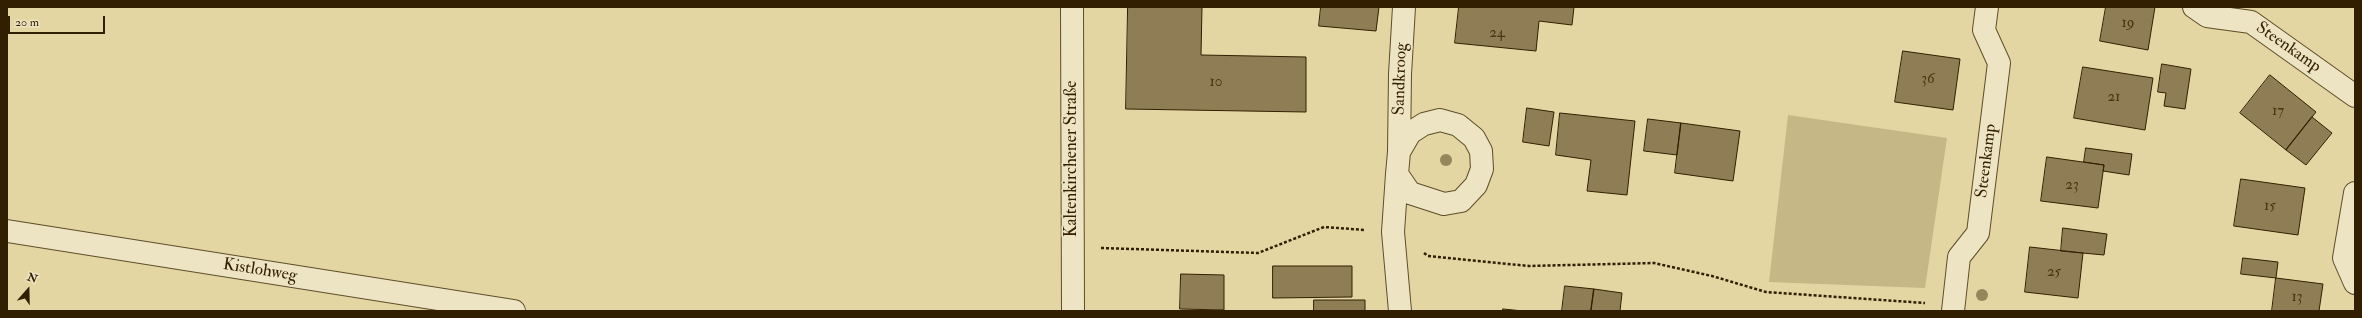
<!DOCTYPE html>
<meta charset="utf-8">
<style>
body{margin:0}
#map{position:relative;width:2362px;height:318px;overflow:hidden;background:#e4d6a2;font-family:"IM FELL Double Pica",serif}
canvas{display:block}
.frame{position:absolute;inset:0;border:8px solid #321f01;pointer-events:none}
.north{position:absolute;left:8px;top:270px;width:40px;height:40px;-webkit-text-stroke:3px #ede4c3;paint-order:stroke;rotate:20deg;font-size:11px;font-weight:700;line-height:16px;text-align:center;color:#321f01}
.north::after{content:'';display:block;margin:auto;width:14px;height:18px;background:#321f01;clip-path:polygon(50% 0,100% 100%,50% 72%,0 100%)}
.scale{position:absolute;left:8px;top:16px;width:97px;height:18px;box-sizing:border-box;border:2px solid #321f01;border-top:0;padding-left:5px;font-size:12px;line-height:14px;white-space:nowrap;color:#321f01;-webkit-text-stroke:3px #ede4c3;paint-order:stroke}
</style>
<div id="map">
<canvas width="2362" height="318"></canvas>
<div class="frame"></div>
<div class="north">N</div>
<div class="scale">20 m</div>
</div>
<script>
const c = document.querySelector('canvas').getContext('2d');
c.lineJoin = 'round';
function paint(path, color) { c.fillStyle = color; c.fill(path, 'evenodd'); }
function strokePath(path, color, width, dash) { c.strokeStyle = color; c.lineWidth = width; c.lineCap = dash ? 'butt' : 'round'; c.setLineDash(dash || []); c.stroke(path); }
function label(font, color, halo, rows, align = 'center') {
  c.font = font + ' "IM FELL Double Pica",serif'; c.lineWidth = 3; c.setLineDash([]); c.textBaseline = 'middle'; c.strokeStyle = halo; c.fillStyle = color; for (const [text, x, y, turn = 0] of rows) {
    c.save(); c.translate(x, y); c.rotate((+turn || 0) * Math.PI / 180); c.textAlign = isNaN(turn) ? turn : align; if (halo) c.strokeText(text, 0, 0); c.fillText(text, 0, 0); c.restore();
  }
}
const green = new Path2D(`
 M 1788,115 L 1947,138 L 1925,288 L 1769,282 Z`);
const building = new Path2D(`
 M 1128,7 L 1202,7 L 1201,55 L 1306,57 L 1306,112 L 1126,109 Z
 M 1321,7 L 1379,7 L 1376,31 L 1319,26 Z
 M 1459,7 L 1574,7 L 1572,25 L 1539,21 L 1536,51 L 1455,43 Z
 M 2106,7 L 2155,7 L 2148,50 L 2100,41 Z
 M 1903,51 L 1960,59 L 1953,110 L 1895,102 Z
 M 2162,64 L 2191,69 L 2185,109 L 2164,106 L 2166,93 L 2158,92 Z
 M 2083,67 L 2153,78 L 2145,130 L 2074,118 Z
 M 2270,75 L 2316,112 L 2286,150 L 2240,113 Z
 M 1527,108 L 1554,112 L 1549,146 L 1523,142 Z
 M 1560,113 L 1635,121 L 1627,195 L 1587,191 L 1591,160 L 1556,155 Z
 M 2312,117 L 2332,133 L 2306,165 L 2286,150 Z
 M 1648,119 L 1681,123 L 1677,155 L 1644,151 Z
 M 1681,123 L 1740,131 L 1733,181 L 1675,173 Z
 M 2086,148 L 2132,154 L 2129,175 L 2103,171 L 2104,165 L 2084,162 Z
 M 2047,157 L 2104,165 L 2098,208 L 2041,201 Z
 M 2241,179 L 2305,188 L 2298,235 L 2234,226 Z
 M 2063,228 L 2107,234 L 2104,255 L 2061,251 Z
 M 2030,247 L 2083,253 L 2078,298 L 2025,292 Z
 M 2243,258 L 2278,262 L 2276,278 L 2241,274 Z
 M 1273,266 L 1352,266 L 1352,297 L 1273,298 Z
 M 1181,274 L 1224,275 L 1224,310 L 1180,309 Z
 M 2276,278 L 2323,284 L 2319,311 L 2272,311 Z
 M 1565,286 L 1594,289 L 1591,311 L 1562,311 Z
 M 1594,289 L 1622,293 L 1620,311 L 1591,311 Z
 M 1314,300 L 1365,300 L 1365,311 L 1314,311 Z
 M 1503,309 L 1523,311 L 1503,311 Z`);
const path = new Path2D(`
 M 1101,248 L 1258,253 L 1324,227 L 1365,230
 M 1424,253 L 1428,256 L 1529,266 L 1654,263 L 1712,276 L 1766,292 L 1925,303`);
const minor = new Path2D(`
 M 1072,7 L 1073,311
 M 2194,7 L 2207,16 L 2251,22 L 2355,96
 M 1399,152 L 1400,74 L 1404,7
 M 1397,174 L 1410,193 L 1444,204 L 1461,201 L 1476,185 L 1482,169 L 1481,151 L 1474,138 L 1458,125 L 1440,120 L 1424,124 L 1410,133 L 1399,152 L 1397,174 L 1393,232 L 1400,311
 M 2355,193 L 2344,258 L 2355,283
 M 7,231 L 514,311
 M 1953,311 L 1959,257 L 1978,233 L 1999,63 L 1984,30 L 1987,7`);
const trees = [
 [1446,160],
 [1982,295]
];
const numberNames = [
 ["19",2128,24],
 ["24",1497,34],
 ["36",1928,80],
 ["10",1216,83],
 ["21",2114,98],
 ["17",2278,112],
 ["23",2072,186],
 ["15",2270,207],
 ["25",2054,273],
 ["13",2297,298]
];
const streetNames = [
 ["Steenkamp",2288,48,35],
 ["Sandkroog",1401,79,-88],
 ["Kaltenkirchener Straße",1072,159,-90],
 ["Steenkamp",1987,161,-83],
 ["Kistlohweg",260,271,9]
];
paint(green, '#c6b787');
paint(building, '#8f7e55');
strokePath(building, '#321f01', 1);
strokePath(minor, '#5e4d29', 24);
strokePath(path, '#321f01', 2.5, [3, 2]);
strokePath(minor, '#ede4c3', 22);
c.fillStyle = '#96865c';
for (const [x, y] of trees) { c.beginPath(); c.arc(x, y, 6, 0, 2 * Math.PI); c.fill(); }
label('15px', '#493716', null, numberNames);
label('17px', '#321f01', '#ede4c3', streetNames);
</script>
